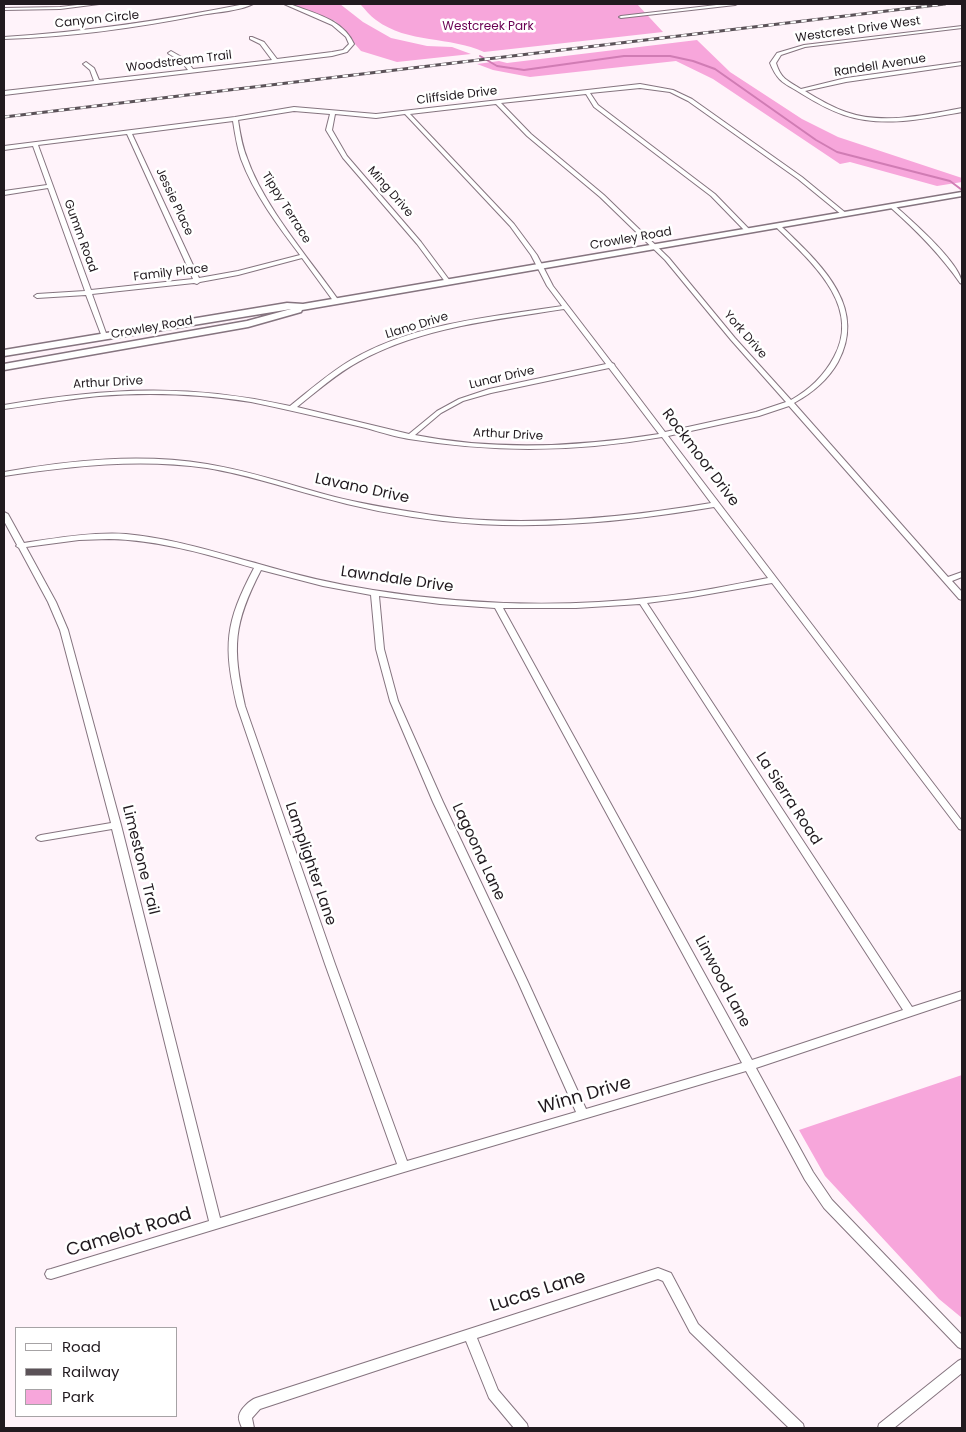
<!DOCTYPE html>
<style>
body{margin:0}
#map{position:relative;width:966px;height:1432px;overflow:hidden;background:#fff3fa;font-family:Poppins,sans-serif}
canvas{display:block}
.frame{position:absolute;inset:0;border:5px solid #211a1f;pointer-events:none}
.legend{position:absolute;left:15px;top:1327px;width:162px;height:90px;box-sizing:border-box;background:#fff;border:1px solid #a6a3a5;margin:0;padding:6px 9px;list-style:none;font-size:15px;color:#211a1f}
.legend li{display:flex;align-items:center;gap:10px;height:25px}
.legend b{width:25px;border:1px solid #a6a3a5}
</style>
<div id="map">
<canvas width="966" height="1432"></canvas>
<div class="frame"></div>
<ul class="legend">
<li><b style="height:6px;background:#fff"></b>Road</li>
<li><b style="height:6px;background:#5b5258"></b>Railway</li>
<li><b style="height:14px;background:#f7a6db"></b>Park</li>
</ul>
</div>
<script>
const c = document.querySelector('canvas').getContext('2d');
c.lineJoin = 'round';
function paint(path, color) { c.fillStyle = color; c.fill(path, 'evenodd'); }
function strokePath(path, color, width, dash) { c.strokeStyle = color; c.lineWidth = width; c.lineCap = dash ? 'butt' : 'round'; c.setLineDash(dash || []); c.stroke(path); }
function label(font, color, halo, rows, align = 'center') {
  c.font = font + ' Poppins,sans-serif'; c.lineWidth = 5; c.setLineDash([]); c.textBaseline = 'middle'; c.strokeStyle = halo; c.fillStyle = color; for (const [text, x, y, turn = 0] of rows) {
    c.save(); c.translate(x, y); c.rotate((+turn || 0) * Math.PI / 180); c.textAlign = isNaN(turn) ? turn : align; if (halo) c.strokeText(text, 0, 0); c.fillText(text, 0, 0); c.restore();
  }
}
const green = new Path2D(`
 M 289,4 L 340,4 L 363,22 L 391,38 L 427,46 L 452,47 L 471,54 L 397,62 L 361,51 L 335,21 Z
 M 360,4 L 637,4 L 663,32 L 484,52 C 450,36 408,44 376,20 C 370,16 365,9 360,4 Z
 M 697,40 L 730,72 L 802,119 L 838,137 L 962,178 L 962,182 L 937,186 L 850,162 L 840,164 L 713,79 L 676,61 L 530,77 L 493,70 L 477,64 L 499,61 L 507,63 Z
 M 962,1075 L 962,1318 L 939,1299 L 825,1176 L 799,1130 Z`);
const stream = new Path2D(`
 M 480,56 L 497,66 L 524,70 L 624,56 L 670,56 L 693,61 L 715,69 L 816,140 L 837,152 L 950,181 L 962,190`);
const street = new Path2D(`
 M 86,4 L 99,4 L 60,9 L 4,10 L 4,8 L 60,7 Z
 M 245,4 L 253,4 C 240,11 217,12 201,15 C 136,28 70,37 4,39 L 4,37 C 85,32 165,20 245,4 Z
 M 284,4 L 290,4 C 313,13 343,19 354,44 L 347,52 L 332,56 L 4,95 L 4,91 L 94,81 L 90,70 L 83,64 L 86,62 L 94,68 L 99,80 L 188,70 L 181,61 L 169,54 L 168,53 L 171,51 L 185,59 L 193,69 L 272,60 L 260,44 L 250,39 L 250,37 L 252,37 L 264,42 L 277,59 L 332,52 L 343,50 L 349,44 L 346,37 L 332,25 Z
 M 725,4 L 737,4 L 735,5 L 621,18 L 619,17 L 621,16 Z
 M 962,26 L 962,28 L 805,47 L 781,55 L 776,63 C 781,79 787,80 801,89 L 846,78 L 962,62 L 962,65 L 846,82 L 805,91 C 818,99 832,107 846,112 C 883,125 925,115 962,108 L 962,112 C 923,119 882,128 844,115 C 829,110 815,102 802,94 C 785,83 778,83 770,63 L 777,53 L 804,45 Z
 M 640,84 L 673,90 L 692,99 L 802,177 L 847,214 L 842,215 L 798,179 L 688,101 L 670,92 L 640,88 L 590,93 L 598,105 L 715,194 L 750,230 L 750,232 L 746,232 L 711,196 L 594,107 L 586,94 L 501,103 L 531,134 L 604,195 L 669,258 L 735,338 L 791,400 C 809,390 824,376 834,357 C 863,305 809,260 776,227 L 776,225 L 780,225 C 817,261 869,305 838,362 C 828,380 812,393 794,403 L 948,577 L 962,572 L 962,577 L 952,581 L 962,592 L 962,600 L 959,599 L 789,406 L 759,416 L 668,436 L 962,821 L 962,830 L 959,829 L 772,583 L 692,597 L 647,603 L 912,1007 L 962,991 L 962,999 L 756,1068 L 813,1172 L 832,1200 L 962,1335 L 962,1349 L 958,1347 L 824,1208 L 805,1180 L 746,1071 L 404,1172 L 51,1279 L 47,1278 L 45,1274 L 47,1270 L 51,1269 L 209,1221 L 112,829 L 41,841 L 38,840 L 36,838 L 38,836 L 41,835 L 111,823 L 60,630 L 48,602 L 19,548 L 16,546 L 17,545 L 4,521 L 4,512 L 8,514 L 24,543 C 57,538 91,532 126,534 C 171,538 215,552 259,564 C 296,575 334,584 373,590 C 467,605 562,608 656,597 C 694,593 731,585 768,578 L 714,507 C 625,522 533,531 443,521 C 400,516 358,508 317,496 C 280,486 244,474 207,468 C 138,458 72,466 4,476 L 4,472 C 71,460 140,453 207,464 C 251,471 293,486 335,497 C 367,505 400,510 432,515 C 522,528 622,518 711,503 L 662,437 C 575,452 496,453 409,439 C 396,437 380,432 366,428 C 328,419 290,410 251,402 C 201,394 150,392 99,396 C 67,399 35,405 4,409 L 4,405 C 105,388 189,383 290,406 C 310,390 329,373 351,360 C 414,323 491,317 562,306 L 547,286 L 531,255 L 510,226 L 405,114 L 376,118 L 335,114 L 332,130 L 347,156 L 421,242 L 450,281 L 450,283 L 446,283 L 417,244 L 343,158 L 326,130 L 330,114 L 294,111 L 238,120 C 240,133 242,146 247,158 C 264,207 309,258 339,301 L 338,302 L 334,302 L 302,258 L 238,275 L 200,282 L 197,284 L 194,283 L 92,294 L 107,336 L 104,338 L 102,337 L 86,295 L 37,298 L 34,296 L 37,294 L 85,291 L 48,188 L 4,195 L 4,191 L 47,185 L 33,146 L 4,150 L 4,146 L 235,117 L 294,107 L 376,114 ZM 496,104 L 527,136 L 600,197 L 665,260 L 731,340 L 786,402 L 756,412 L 665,432 L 615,366 L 614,364 L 612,363 L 553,286 L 537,255 L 514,224 L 410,114 ZM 233,121 C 235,134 237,147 241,159 C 254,194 278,226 300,255 L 238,271 L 199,278 L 132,134 ZM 127,134 L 193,279 L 91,290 L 38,145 ZM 564,309 L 606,364 L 489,389 L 459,399 L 437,411 L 409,434 L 297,407 C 317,391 336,374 358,362 C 421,327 495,320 564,309 ZM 609,368 L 659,434 C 578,447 496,451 415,435 L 441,413 L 463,401 L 491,393 ZM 109,539 C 159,540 206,554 254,568 C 225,623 223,645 237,706 L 325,964 L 397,1164 L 220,1218 L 121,825 L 68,630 L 56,602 L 26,547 L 79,540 ZM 261,570 L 323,586 L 371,595 L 376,649 L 390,701 L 433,802 L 518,982 L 576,1112 L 407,1161 L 335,964 L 245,706 C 232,647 233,624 261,570 ZM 379,596 L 440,604 L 495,608 L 742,1063 L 586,1109 L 528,982 L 443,802 L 398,701 L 384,649 ZM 640,604 L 903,1010 L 752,1060 L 503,608 L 576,608 Z
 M 890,205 L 894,205 C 910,219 962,264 962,284 L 960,283 C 940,254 916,230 890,207 Z
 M 658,1268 L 671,1273 L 698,1324 L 803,1424 L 804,1428 L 789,1428 L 690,1332 L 663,1281 L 658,1279 L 477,1338 L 498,1390 L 527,1424 L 528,1428 L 514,1428 L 489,1398 L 466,1341 L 260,1409 L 252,1418 L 254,1428 L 242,1428 C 241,1425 238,1419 239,1416 C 240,1409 250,1400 256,1398 Z
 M 962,1359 L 962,1373 L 894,1428 L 878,1428 L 879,1424 L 958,1361 Z`);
const secondary = new Path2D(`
 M 962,192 L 962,196 L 302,310 L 301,312 L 248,327 L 4,370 L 4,364 L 247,321 L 291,309 L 4,356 L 4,350 L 287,303 L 303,304 Z`);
const rail = new Path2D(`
 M 4,117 L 945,4`);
const farStreetnames = [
 ["Canyon Circle",97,20,-6],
 ["Westcrest Drive West",858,30,-8],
 ["Woodstream Trail",179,62,-7],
 ["Randell Avenue",880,66,-9],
 ["Cliffside Drive",457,96,-7],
 ["Ming Drive",390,192,49],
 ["Jessie Place",174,202,65],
 ["Tippy Terrace",286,208,58],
 ["Gumm Road",80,236,70],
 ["Crowley Road",631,239,-10],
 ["Family Place",171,273,-7],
 ["Llano Drive",417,326,-17],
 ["Crowley Road",152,328,-10],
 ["York Drive",745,335,49],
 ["Lunar Drive",502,378,-13],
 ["Arthur Drive",108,383,-3],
 ["Arthur Drive",508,435,3]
];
const farParknames = [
 ["Westcreek Park",488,27]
];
const streetNames = [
 ["Rockmoor Drive",700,458,53],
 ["Lavano Drive",362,489,12],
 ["Lawndale Drive",397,580,8],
 ["La Sierra Road",788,799,57],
 ["Lagoona Lane",478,852,65],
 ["Limestone Trail",140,860,76],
 ["Lamplighter Lane",310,864,71],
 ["Linwood Lane",722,982,62]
];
const nearStreetnames = [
 ["Winn Drive",585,1096,-16],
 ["Camelot Road",129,1233,-17],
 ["Lucas Lane",538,1292,-18]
];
paint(green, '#f7a6db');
strokePath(stream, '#d07cb4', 2);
strokePath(street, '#85747f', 2);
strokePath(secondary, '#85747f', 3);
paint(street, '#fff');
paint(secondary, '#fff');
strokePath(rail, '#5b5258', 3);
strokePath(rail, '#fff', 2, [5.5]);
label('12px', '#211a1f', '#fff', farStreetnames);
label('12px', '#6a0053', '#fff', farParknames);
label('15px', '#211a1f', '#fff', streetNames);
label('18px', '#211a1f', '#fff', nearStreetnames);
</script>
